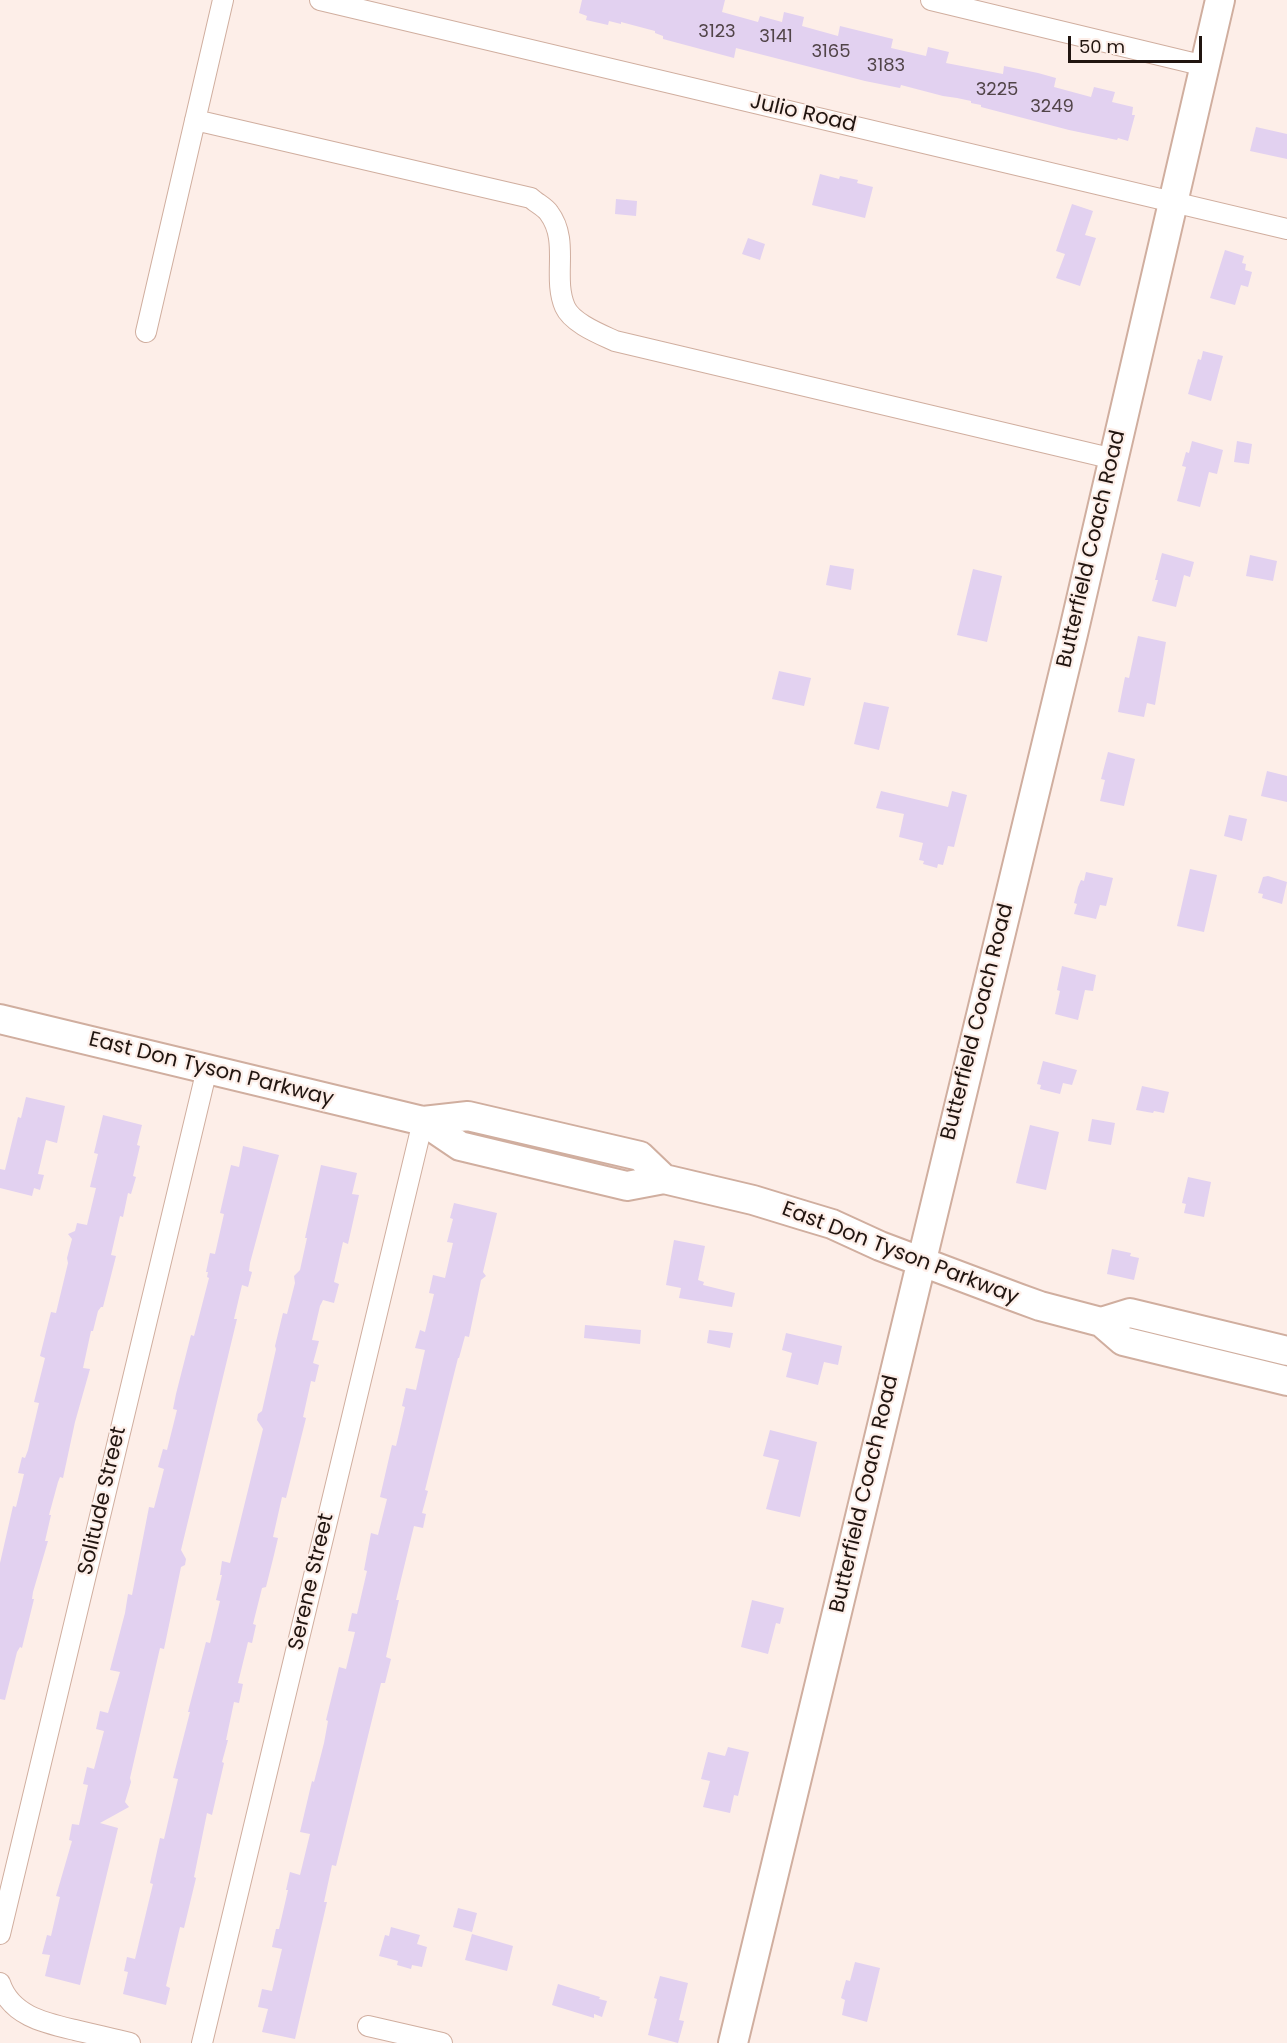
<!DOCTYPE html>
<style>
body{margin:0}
#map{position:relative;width:1287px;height:2043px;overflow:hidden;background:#fdeee8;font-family:Poppins,sans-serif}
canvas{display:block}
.scale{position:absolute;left:1068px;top:36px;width:134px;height:27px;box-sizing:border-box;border:3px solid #211510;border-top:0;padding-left:8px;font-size:18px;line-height:21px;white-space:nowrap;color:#211510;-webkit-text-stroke:4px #fdeee8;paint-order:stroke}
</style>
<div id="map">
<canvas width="1287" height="2043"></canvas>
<div class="scale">50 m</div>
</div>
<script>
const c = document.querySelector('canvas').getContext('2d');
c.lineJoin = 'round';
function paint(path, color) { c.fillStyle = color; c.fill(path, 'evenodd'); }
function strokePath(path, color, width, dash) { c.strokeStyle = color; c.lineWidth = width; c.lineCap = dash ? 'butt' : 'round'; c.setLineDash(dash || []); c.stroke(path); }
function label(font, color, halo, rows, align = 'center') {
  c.font = font + ' Poppins,sans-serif'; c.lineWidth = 4.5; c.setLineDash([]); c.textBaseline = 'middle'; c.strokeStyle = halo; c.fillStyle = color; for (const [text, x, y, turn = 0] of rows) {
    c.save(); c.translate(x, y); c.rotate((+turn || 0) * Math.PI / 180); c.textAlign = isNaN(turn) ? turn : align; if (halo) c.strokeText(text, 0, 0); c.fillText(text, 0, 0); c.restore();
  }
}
const building = new Path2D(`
 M 582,0 L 725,0 L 722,12 L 758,22 L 760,16 L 782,22 L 784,12 L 804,17 L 802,26 L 838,36 L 840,26 L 893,39 L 891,48 L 926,56 L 928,47 L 949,52 L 946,63 L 1003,74 L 1004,66 L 1038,73 L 1056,78 L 1054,87 L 1091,97 L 1094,87 L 1115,92 L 1112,102 L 1133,107 L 1132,115 L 1135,115 L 1128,141 L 1118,138 L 1117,140 L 1069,130 L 981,107 L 981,105 L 971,103 L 971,101 L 957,98 L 943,96 L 901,85 L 900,88 L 865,81 L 736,48 L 734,58 L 663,39 L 663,36 L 655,33 L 655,31 L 621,22 L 621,24 L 609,21 L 608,25 L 586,20 L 587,16 L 579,13 Z
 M 1256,127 L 1287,134 L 1287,159 L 1250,151 Z
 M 820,174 L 839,179 L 840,176 L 858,180 L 857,183 L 873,187 L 865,218 L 812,205 Z
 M 616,199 L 637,201 L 636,216 L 615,214 Z
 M 1072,204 L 1093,211 L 1085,235 L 1096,238 L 1080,286 L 1056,278 L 1065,254 L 1056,251 Z
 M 748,238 L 765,244 L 760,260 L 742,254 Z
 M 1225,250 L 1244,256 L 1242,263 L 1246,264 L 1245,270 L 1252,272 L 1248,287 L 1241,285 L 1235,305 L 1210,298 Z
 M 1203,351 L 1223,356 L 1211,401 L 1188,394 L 1198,359 L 1201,360 Z
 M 1192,441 L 1223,450 L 1217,474 L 1209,472 L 1200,507 L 1177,501 L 1186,467 L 1182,466 L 1186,452 L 1189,453 Z
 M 1237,441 L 1252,444 L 1249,464 L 1234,462 Z
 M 1162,553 L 1194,562 L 1190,577 L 1184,575 L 1176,607 L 1152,601 L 1158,580 L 1155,580 Z
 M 1250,555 L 1277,561 L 1273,581 L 1246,576 Z
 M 830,565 L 854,569 L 851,590 L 826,585 Z
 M 973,569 L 1002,576 L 987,642 L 957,635 Z
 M 1138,636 L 1166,642 L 1155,705 L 1147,703 L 1144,717 L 1118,712 L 1125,677 L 1129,678 Z
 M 779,671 L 811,678 L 804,706 L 772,699 Z
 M 864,702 L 889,707 L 879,750 L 854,744 Z
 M 1108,752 L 1135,759 L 1124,806 L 1100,801 L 1105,780 L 1101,779 Z
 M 1267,771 L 1287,776 L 1287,802 L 1261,796 Z
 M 881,791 L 948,807 L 952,791 L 967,795 L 954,847 L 948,846 L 943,865 L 938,864 L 937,868 L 923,864 L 924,861 L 919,860 L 923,843 L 899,837 L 904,814 L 876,808 Z
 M 1229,815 L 1247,819 L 1242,841 L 1224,836 Z
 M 1190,869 L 1217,875 L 1204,932 L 1177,926 Z
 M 1086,872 L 1113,878 L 1106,906 L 1100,905 L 1096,919 L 1074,914 L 1077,904 L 1074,903 L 1078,887 L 1081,880 L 1084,881 Z
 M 1268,876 L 1287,882 L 1282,904 L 1262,898 L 1263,894 L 1258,893 L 1263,877 Z
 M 1062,966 L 1096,975 L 1093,991 L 1085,990 L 1078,1020 L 1055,1014 L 1060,991 L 1057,990 Z
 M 1043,1061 L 1077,1070 L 1072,1085 L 1063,1083 L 1060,1094 L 1040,1089 L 1041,1085 L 1037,1084 Z
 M 1142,1086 L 1169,1092 L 1164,1113 L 1154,1111 L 1153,1113 L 1136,1110 Z
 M 26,1097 L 65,1106 L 57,1143 L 46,1140 L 38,1174 L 44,1175 L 40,1190 L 34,1188 L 32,1196 L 0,1188 L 0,1169 L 5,1170 L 18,1117 L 21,1118 Z
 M 103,1115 L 142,1125 L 137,1145 L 140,1146 L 133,1176 L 136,1177 L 131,1194 L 128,1193 L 123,1217 L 120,1216 L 111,1255 L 116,1256 L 103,1307 L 101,1307 L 98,1311 L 93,1331 L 91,1331 L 83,1368 L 90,1369 L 75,1422 L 63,1478 L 60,1477 L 58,1482 L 49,1515 L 51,1515 L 45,1541 L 48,1541 L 33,1592 L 32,1599 L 34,1599 L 22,1648 L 20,1647 L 17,1652 L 5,1700 L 0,1699 L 0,1563 L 13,1506 L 16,1507 L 24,1474 L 18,1473 L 22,1457 L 25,1458 L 28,1450 L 39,1403 L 34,1402 L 45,1358 L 40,1356 L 51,1312 L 56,1313 L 68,1263 L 67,1258 L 72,1239 L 68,1234 L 75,1231 L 77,1223 L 87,1225 L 96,1188 L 90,1187 L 98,1154 L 94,1153 Z
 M 1092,1119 L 1115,1123 L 1111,1145 L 1088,1141 Z
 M 1030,1125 L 1059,1132 L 1046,1190 L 1016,1183 Z
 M 243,1146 L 279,1155 L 250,1263 L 249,1271 L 252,1272 L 248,1287 L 242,1285 L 234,1319 L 237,1319 L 181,1550 L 186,1559 L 185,1565 L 181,1567 L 164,1649 L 160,1648 L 130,1778 L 131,1782 L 125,1802 L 129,1807 L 100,1823 L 118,1828 L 80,1985 L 45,1976 L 50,1955 L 42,1954 L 47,1935 L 51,1936 L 60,1897 L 56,1896 L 72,1841 L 69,1840 L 72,1824 L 79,1825 L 88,1785 L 83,1784 L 87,1767 L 94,1769 L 104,1731 L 96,1729 L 100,1711 L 108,1713 L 120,1672 L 110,1670 L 125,1613 L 128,1594 L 132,1595 L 149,1507 L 154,1508 L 164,1469 L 158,1467 L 163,1449 L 167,1450 L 177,1410 L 173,1409 L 176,1394 L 191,1335 L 194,1336 L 209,1278 L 207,1277 L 208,1272 L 206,1272 L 210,1253 L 215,1254 L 224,1214 L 220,1213 L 231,1165 L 239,1167 Z
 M 321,1165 L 357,1173 L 352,1194 L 359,1195 L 348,1244 L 343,1242 L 334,1282 L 339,1284 L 334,1303 L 323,1300 L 320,1306 L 312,1340 L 319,1341 L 313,1363 L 319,1365 L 315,1382 L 311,1381 L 303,1417 L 306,1418 L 286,1498 L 282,1497 L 273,1537 L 278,1538 L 274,1555 L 266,1587 L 262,1588 L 253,1624 L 256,1625 L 252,1643 L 248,1642 L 238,1683 L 243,1684 L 239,1703 L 234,1702 L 226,1740 L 228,1740 L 222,1762 L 224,1763 L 212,1815 L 207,1813 L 194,1877 L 196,1878 L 184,1928 L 180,1927 L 166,1986 L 170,1988 L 166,2005 L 123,1994 L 128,1972 L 124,1971 L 127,1957 L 135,1959 L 153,1884 L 150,1883 L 160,1838 L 164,1839 L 178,1779 L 173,1778 L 190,1712 L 188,1712 L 206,1642 L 210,1643 L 220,1601 L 216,1600 L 222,1575 L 220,1575 L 222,1561 L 230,1563 L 250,1482 L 263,1429 L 257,1420 L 258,1414 L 262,1411 L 276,1349 L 275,1346 L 283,1313 L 287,1314 L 295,1283 L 294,1276 L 300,1270 L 307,1238 L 305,1238 Z
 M 1188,1177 L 1211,1182 L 1204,1217 L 1184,1213 L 1186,1204 L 1182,1203 Z
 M 454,1203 L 497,1213 L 483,1272 L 486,1276 L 481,1280 L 469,1337 L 465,1336 L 459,1358 L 458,1358 L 425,1490 L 428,1491 L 422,1513 L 426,1514 L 423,1528 L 414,1526 L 396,1600 L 399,1600 L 386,1657 L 391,1659 L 385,1683 L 381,1683 L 336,1866 L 332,1865 L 324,1902 L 327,1902 L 295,2039 L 262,2032 L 268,2009 L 258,2007 L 262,1989 L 272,1991 L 282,1949 L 272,1947 L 276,1929 L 279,1929 L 288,1890 L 286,1890 L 290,1872 L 300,1875 L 310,1834 L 300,1832 L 312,1781 L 314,1782 L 324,1743 L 328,1721 L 326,1720 L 339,1667 L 346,1669 L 355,1632 L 348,1631 L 352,1613 L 357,1614 L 367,1571 L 364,1570 L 371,1533 L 378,1535 L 387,1499 L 380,1497 L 392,1445 L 396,1446 L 405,1407 L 402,1406 L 406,1388 L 416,1390 L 425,1350 L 415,1348 L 420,1330 L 425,1332 L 434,1294 L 429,1293 L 433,1275 L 445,1278 L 453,1243 L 447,1242 L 453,1219 L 450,1218 Z
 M 674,1240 L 705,1246 L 698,1280 L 704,1282 L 703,1285 L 735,1293 L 732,1307 L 679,1298 L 681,1288 L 666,1285 Z
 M 1112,1249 L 1131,1253 L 1130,1256 L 1139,1258 L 1134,1280 L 1107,1274 Z
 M 585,1325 L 641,1330 L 640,1344 L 584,1338 Z
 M 709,1330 L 733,1333 L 730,1348 L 707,1343 Z
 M 786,1333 L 842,1346 L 838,1365 L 824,1362 L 818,1385 L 786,1377 L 792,1353 L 782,1350 Z
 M 770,1430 L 817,1442 L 800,1517 L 766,1509 L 779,1460 L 763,1456 Z
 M 752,1600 L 784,1608 L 780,1624 L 776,1623 L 768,1654 L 741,1647 Z
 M 728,1747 L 749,1752 L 738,1796 L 734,1795 L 730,1813 L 703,1807 L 710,1781 L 701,1779 L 708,1752 L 725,1756 Z
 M 458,1908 L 477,1913 L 472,1932 L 453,1927 Z
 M 391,1927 L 420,1935 L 417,1944 L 427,1947 L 422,1967 L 412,1965 L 411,1969 L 397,1965 L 398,1961 L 379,1956 L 385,1935 L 389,1936 Z
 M 472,1934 L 513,1946 L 507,1971 L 465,1960 Z
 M 855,1962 L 880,1968 L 867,2022 L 842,2015 L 845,2000 L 841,1998 L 846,1980 L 850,1981 Z
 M 660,1976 L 688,1983 L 679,2020 L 684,2021 L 678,2043 L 648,2035 L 657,1999 L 654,1998 Z
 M 558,1984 L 600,1997 L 599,1999 L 607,2001 L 602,2017 L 594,2014 L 594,2018 L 552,2005 Z`);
const street = new Path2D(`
 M 320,0 L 1287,229
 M 931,0 L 1205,66
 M 195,120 L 531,198 C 536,203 545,207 549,213 C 570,241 552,277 565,307 C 572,323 600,334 615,341 L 1114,459
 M 146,332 L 223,0
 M 0,1934 L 207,1069
 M 0,1983 C 11,2016 45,2023 75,2030 C 93,2034 112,2039 130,2043
 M 368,2026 L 442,2043
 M 202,2043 L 423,1121`);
const secondary = new Path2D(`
 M 0,1019 L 423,1121 L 468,1116 L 640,1156 L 664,1179
 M 423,1121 L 460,1146 L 627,1186 L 664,1179 L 753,1200 L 802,1215 L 832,1224 L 880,1246 L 1018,1298 L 1040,1306 L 1101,1322 L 1123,1341 L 1287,1381
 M 1101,1322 L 1130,1313 L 1287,1351
 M 733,2043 L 1073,634 L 1220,0`);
const numberNames = [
 ["3123",717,32],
 ["3141",776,37],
 ["3165",831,52],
 ["3183",886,66],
 ["3225",997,90],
 ["3249",1052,107]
];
const streetNames = [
 ["Julio Road",803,114,13],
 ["Butterfield Coach Road",1092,549,-77],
 ["Butterfield Coach Road",978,1022,-76],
 ["East Don Tyson Parkway",211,1070,14],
 ["East Don Tyson Parkway",900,1254,21],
 ["Butterfield Coach Road",865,1494,-77],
 ["Solitude Street",103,1501,-77],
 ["Serene Street",312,1582,-77]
];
paint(building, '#e2d1f0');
strokePath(street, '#d0ae9f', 22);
strokePath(secondary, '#d0ae9f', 32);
strokePath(street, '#fff', 20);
strokePath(secondary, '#fff', 28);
label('18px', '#514448', null, numberNames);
label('21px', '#211510', '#fdeee8', streetNames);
</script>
